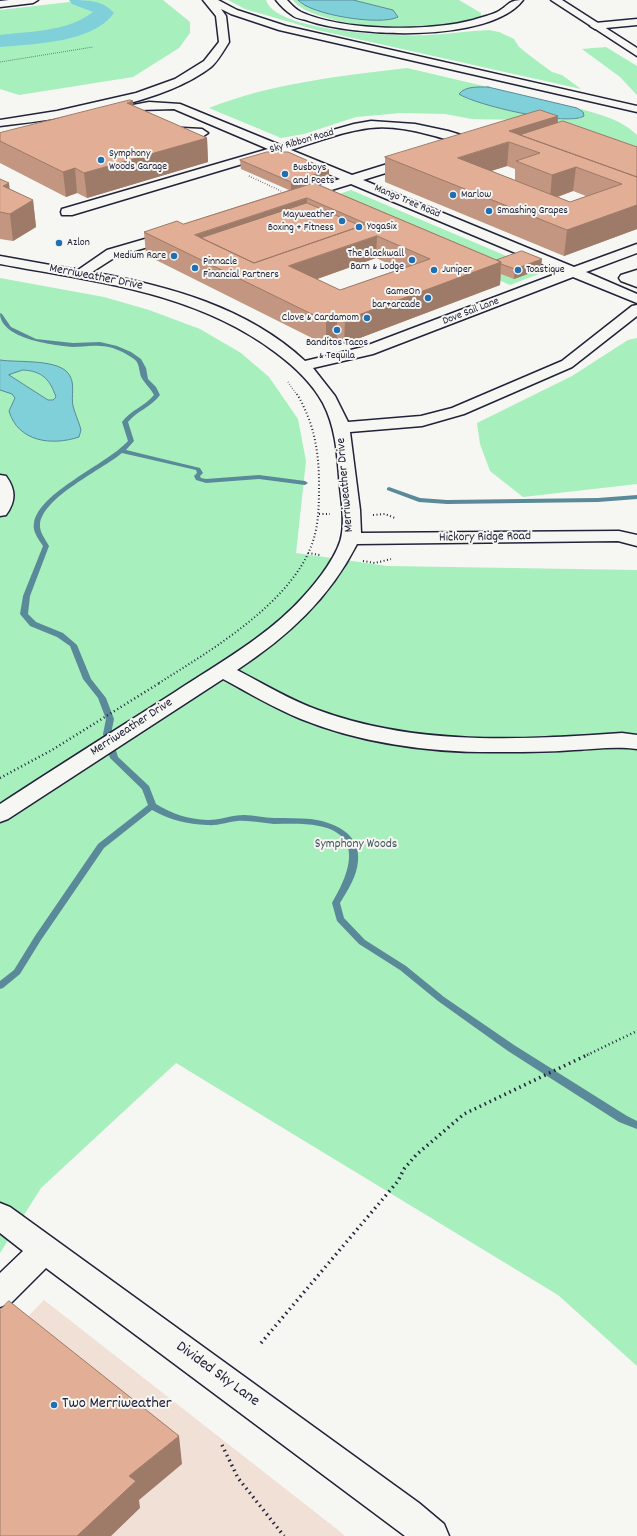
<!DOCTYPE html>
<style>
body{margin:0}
canvas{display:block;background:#f6f6f2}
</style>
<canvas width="637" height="1536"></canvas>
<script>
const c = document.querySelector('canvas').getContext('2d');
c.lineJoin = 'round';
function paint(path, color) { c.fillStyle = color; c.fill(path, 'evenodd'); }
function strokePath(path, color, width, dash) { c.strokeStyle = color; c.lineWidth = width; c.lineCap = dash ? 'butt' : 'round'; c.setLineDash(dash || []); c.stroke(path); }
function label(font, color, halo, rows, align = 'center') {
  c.font = font + ' Dekko,sans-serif'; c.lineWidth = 4; c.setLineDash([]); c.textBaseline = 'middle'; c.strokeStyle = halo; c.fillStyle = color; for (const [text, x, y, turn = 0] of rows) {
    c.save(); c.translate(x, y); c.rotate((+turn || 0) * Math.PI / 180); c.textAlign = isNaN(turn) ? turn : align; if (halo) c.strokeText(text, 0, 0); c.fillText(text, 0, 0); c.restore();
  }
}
const built = new Path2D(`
 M 44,1300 L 338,1530 L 345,1536 L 0,1536 L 0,1345 Z`);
const green = new Path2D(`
 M 87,0 L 163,0 L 190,22 L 190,33 L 179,48 L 133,77 L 19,95 L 0,89 L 0,10 Z
 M 228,0 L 266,0 C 275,32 399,37 428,35 C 449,34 469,31 489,30 L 499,32 L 514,39 L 519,47 L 533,58 L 552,72 L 562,75 L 581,89 L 317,30 L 245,9 Z
 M 293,0 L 298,0 L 302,4 C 333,15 356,20 389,20 L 392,10 L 353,0 L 459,0 L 481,13 L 481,17 C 431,32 374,32 324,17 C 314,14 299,9 293,0 Z
 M 606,47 L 637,66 L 637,95 L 620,77 L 582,49 Z
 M 407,68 L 488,87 L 465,89 L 463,97 C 487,106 557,125 581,118 L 583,112 L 577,108 C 598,114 621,119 637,135 L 637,157 L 526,120 L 472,119 L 445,114 L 401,113 L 356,117 L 304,134 L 281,138 L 209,108 C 272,83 341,76 407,68 Z
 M 351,190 L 544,272 L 510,285 L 319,201 Z
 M 0,278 L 104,297 L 149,310 L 200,329 L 241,353 L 269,377 L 298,419 L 306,461 L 296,553 L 387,566 L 637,570 L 637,1366 L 558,1295 L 176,1063 L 41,1188 L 0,1253 Z
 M 637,338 L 637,484 L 523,497 L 490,471 L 480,444 L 477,423 L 572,376 L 628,340 Z`);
const water = new Path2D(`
 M 298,0 L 353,0 L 393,10 L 398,17 C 381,26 310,15 298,0 Z
 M 488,87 L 577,108 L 583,112 L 584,116 C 569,127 475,105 459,94 C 465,86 478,87 488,87 Z
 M 0,360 C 18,363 61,358 70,376 C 75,385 71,396 73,406 C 75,414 79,422 81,430 L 79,437 C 52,446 18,442 9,411 L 15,398 L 12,394 L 0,390 ZM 23,370 C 43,371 50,380 56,397 L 53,400 L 48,400 L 9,375 Z`);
const stream = new Path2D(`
 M 0,313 L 2,314 L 11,327 L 36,339 L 73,343 L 100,342 L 117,346 L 131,352 L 141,359 L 146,368 L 148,379 L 156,387 L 160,395 C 151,407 137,411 128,422 L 134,441 L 126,450 L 200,468 L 203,473 L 200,476 L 201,478 L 206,479 L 259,475 L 305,481 L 308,483 L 305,485 L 259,479 L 206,483 L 196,480 L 194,476 L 197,473 L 196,470 L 122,453 C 102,470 44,496 40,524 C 39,532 46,540 49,546 L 30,596 L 28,614 L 36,622 L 63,633 L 77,645 L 91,679 L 106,698 L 114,719 L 111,734 L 118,757 L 149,786 L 156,804 C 172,814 188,819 208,820 C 220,820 232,815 244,815 C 254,815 264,818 274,818 C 287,818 299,818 311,819 C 333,822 361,833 358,861 C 357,876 348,890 340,903 L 344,918 L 365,940 L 406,966 L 444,997 L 514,1045 L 627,1116 L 637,1121 L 637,1129 L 619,1122 L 508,1051 L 438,1001 L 400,970 L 359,944 L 337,921 L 332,903 C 348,876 366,835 319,826 C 304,823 289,824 274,824 C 261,823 250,820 237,821 C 227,822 218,826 207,825 C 187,824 170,820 152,810 L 104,848 L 41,940 L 20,974 L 3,988 L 0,989 L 0,981 L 14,970 L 35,936 L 98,844 L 148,805 L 142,789 L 110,758 L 103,734 L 106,719 L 98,698 L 83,679 L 70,646 L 57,637 L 30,626 L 20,614 L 23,596 L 43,546 C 39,540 32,531 34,523 C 39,492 106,465 128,441 L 122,422 C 131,410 145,406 154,395 C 151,389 147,386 143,380 C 138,374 141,364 134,359 C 124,352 112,346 100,346 C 91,345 81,347 72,347 C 53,345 0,339 0,313 Z
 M 389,487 L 420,498 L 447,500 L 598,498 L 637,495 L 637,499 L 598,502 L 447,504 L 419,502 L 387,490 L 387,488 Z`);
const river = new Path2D(`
 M 69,0 C 87,0 103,0 114,13 C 93,43 33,44 0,47 L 0,35 C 31,31 67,32 93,12 L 72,4 Z`);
const pathFar4 = new Path2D(`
 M 0,62 L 93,47`);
const pathFar3 = new Path2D(`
 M 249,176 L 281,191
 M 288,382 L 297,395`);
const pathFar2 = new Path2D(`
 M 319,514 L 330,514
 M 373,515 L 385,514 L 395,518
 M 308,553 L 320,555
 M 363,561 L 375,563 L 391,559
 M 159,683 C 210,651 291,603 312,544 C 319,525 319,504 319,484 C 319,451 314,423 297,394`);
const pathFar1 = new Path2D(`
 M 0,778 L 52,750 L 161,682
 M 587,1055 L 637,1031`);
const path = new Path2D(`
 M 261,1343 L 398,1181 L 404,1169 L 416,1155 L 464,1114 L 589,1054
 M 222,1445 L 238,1478 L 284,1536`);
const minor = new Path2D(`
 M 149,102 L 180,104 L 280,145 L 354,124 L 371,121 L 415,124 L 448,131 L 474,139 L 476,142 L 470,146 C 434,137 397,121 358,130 C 336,134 313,143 291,150 L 352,175 L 410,157 L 418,157 L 420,160 L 418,163 L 363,180 L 574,267 L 637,244 L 637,253 L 586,272 L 637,294 L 637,303 L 573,277 L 373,354 L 313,368 L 335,396 L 348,422 L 421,416 L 452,408 L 562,361 L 632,306 L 637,305 L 637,316 L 572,367 L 464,414 L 422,426 L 350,432 L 360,510 L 361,533 L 619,531 L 637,535 L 637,546 L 618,541 L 357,544 C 329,599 287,637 237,670 C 264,684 290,700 318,710 C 415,746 521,740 622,733 L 637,735 L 637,749 C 616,746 595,749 574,750 C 549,752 525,752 501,752 C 435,753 363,744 301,719 C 274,708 249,693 223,679 L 8,819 L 0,822 L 0,804 C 58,766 117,729 175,692 C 219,663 268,636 303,597 C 317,582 340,553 342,533 C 345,514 340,495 339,476 C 337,451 335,426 323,403 C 312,383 294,366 275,352 C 195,292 96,282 0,264 L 0,256 L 78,270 L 107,250 L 169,232 L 179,232 L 181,235 L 179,238 L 117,256 L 92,272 C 168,286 247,307 305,361 L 363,347 L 561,272 L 351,184 L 302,199 L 294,199 L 292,196 L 294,193 L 340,179 L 279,153 L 72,215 L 62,215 L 61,212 L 62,209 L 268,149 L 174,109 L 140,110 L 105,116 L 99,113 L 101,111 Z
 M 164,127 L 202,129 L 208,133 L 202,137 L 160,132 L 158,130 Z
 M 637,270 L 637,287 L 621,281 L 619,278 L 621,275 Z
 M 0,475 L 6,476 C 16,490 16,501 6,515 L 0,516 Z
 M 0,1203 L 10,1207 L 419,1503 L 444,1524 L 449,1536 L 405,1536 L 46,1268 L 11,1303 L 0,1307 L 0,1273 L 23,1251 L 0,1233 Z`);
const major = new Path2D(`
 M 551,0 L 562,0 L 637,48 L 637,56 Z`);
const highway = new Path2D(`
 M 9,0 L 38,0 L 33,3 L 0,7 L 0,1 Z
 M 203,0 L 218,0 L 237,10 L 286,26 L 637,106 L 637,112 L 279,30 L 231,14 L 221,9 L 226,16 L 229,42 C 224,50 218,61 211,67 C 162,105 61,119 0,126 L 0,120 L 57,111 L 136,93 L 175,79 L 204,61 L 219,42 L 216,16 Z
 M 276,0 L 287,0 C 291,4 295,9 301,12 C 343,31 428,32 473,20 C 481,17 492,15 499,11 C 510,4 509,0 523,0 C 489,44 353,37 306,20 C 301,19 295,18 292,15 C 286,11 280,5 276,0 Z
 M 637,19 L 637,25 L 595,29 L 590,26 L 595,23 Z`);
const wall = new Path2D(`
 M 134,106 L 207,138 L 208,162 L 87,198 L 77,193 L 66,197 L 0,163 L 0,133 Z
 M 558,116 L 558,123 L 637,147 L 637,229 L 564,256 L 385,182 L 385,157 ZM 507,166 L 515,169 L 515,180 L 491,171 ZM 573,191 L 586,196 L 570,202 L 558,197 Z
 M 240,160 L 329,179 L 315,183 L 497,260 L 541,269 L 514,279 L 501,274 L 500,285 L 344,344 L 337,340 L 326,345 L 146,255 L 144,232 L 183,224 L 289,190 L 241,169 ZM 376,258 L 400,269 L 340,290 L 317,279 Z
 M 0,179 L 10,189 L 33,200 L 36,227 L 13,241 L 0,239 Z`);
const shadedWall = new Path2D(`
 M 133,101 L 135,125 L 127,103 Z
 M 558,116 L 556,139 L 531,147 L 509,131 Z
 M 207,138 L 208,162 L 87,198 L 84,173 Z
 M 509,142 L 507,166 L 456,182 L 458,158 Z
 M 576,167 L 573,191 L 550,199 L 552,175 Z
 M 75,168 L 77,193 L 66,197 L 63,172 Z
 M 329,170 L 329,179 L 291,191 L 291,182 Z
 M 9,183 L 12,210 L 3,186 Z
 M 307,198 L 307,220 L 217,250 L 195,235 Z
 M 33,200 L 36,227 L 13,241 L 10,214 Z
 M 637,205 L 637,229 L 564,256 L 567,230 Z
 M 377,236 L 376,258 L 289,289 L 254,268 Z
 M 542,259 L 541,269 L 514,279 L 515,269 Z
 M 501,262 L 500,285 L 344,344 L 345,320 Z
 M 337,316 L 337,340 L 326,345 L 326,321 Z
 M 179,1436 L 182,1464 L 139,1500 L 140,1508 L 111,1536 L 77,1536 L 129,1476 Z`);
const building = new Path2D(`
 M 130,100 L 133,101 L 127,103 L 207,138 L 84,173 L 75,168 L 63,172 L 0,141 L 0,133 Z
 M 540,110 L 558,116 L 509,131 L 637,177 L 637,205 L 567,230 L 385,157 ZM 509,142 L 540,153 L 516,161 L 552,175 L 576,167 L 622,184 L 570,202 L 458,158 Z
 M 563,121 L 637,147 L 637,177 L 520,135 Z
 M 267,152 L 288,152 L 329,170 L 291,182 L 240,160 Z
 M 0,179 L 9,183 L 3,186 L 33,200 L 10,214 L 0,212 Z
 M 314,183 L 501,262 L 345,320 L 337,316 L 326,321 L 144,232 L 177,221 L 183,224 ZM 307,198 L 367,224 L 254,263 L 195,235 ZM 377,236 L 430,259 L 340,290 L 289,266 Z
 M 307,203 L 361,226 L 254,263 L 201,238 Z
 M 522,251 L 542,259 L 515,269 L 501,264 L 501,262 L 497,260 Z
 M 9,1301 L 179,1436 L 129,1476 L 136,1481 L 77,1536 L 0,1536 L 0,1310 Z`);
const markers = [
 [101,160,4,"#1f6fb2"],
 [285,174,4,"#1f6fb2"],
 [453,195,4,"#1f6fb2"],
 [489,211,4,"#1f6fb2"],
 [342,221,4,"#1f6fb2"],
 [359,227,4,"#1f6fb2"],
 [59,243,4,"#1f6fb2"],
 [174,256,4,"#1f6fb2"],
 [412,260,4,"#1f6fb2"],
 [195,268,4,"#1f6fb2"],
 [434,270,4,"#1f6fb2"],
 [518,270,4,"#1f6fb2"],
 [428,298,4,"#1f6fb2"],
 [367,318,4,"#1f6fb2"],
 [337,330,4,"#1f6fb2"],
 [54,1405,4,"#1f6fb2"]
];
const farStreetnames = [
 ["Sky Ribbon Road",302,142,-16],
 ["Mango Tree Road",407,202,23],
 ["Dove Sail Lane",471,312,-21]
];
const farPoinames = [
 ["Symphony",109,154],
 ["Woods Garage",109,167],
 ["Busboys",293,168],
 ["and Poets",293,181],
 ["Marlow",461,195],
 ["Smashing Grapes",497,211],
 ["Mayweather",334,215,"right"],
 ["Boxing + Fitness",334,228,"right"],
 ["YogaSix",367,227],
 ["Azlon",67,243],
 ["The Blackwall",404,254,"right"],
 ["Barn & Lodge",404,267,"right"],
 ["Medium Rare",166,256,"right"],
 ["Pinnacle",203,262],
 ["Financial Partners",203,275],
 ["Juniper",442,270],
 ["Toastique",526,270],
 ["GameOn",420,292,"right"],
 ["bar+arcade",420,305,"right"],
 ["Clove & Cardamom",359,318,"right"],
 ["Banditos Tacos",337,343,"center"],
 ["& Tequila",337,356,"center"]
];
const streetNames = [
 ["Merriweather Drive",96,278,11],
 ["Merriweather Drive",346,485,-95],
 ["Hickory Ridge Road",485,538,-1],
 ["Merriweather Drive",132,728,-33]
];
const parkNames = [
 ["Symphony Woods",356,845]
];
const nearStreetnames = [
 ["Divided Sky Lane",217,1375,36]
];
const nearPoinames = [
 ["Two Merriweather",62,1405]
];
paint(built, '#f0e0d6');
paint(green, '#a7efbd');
paint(water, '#80d0da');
strokePath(water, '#5a8a9a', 1);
paint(stream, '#5a8a9a');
paint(river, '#80d0da');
strokePath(minor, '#22223b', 3);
strokePath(major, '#22223b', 3);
strokePath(highway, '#22223b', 3);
strokePath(pathFar4, '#22223b', 1, [0.5, 1.5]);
strokePath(pathFar3, '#22223b', 1.5, [0.5, 2]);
strokePath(pathFar2, '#22223b', 2, [1, 2.5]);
strokePath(pathFar1, '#22223b', 2.5, [1, 3]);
strokePath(path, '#22223b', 3.5, [1.5, 4]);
paint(minor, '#f6f6f2');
paint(major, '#f6f6f2');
paint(highway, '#f6f6f2');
paint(wall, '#c29680');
paint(shadedWall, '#9e7a68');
paint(building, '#e2ae95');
strokePath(building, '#9e7a68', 1);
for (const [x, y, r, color] of markers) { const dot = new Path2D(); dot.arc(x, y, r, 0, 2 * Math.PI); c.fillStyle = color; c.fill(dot); strokePath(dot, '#f6f6f2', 1.5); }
label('11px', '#22223b', '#f6f6f2', farStreetnames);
label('11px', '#22223b', '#f6f6f2', farPoinames, 'left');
label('13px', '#22223b', '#f6f6f2', streetNames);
label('13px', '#43555c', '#f6f6f2', parkNames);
label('16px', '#22223b', '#f6f6f2', nearStreetnames);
label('16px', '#22223b', '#f6f6f2', nearPoinames, 'left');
</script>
